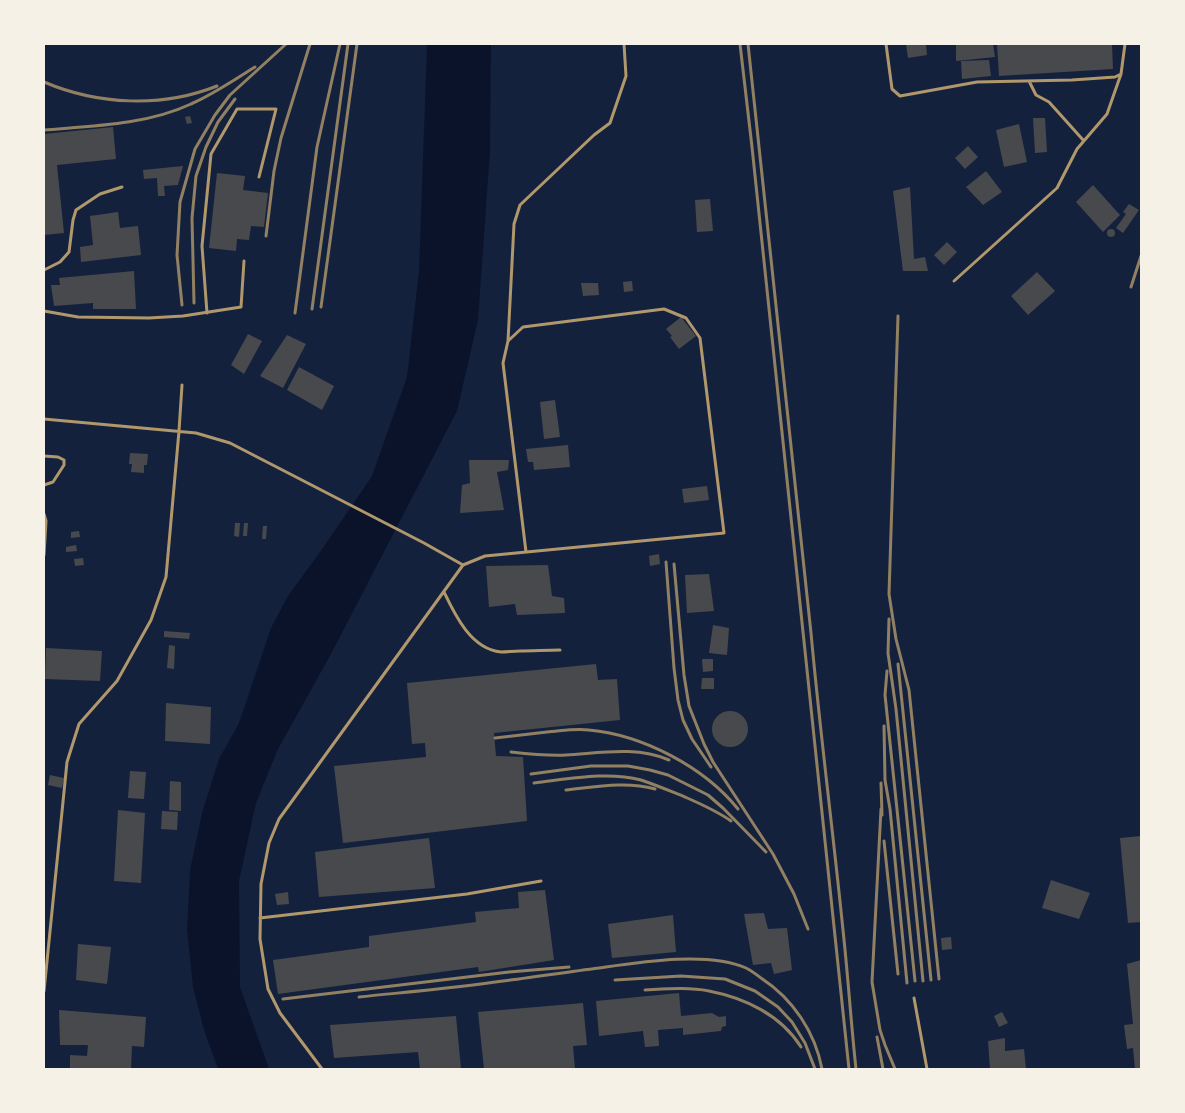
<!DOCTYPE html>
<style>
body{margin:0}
#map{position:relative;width:1185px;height:1113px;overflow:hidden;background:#14213d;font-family:Barlow,sans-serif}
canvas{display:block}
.frame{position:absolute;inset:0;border:45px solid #f6f1e7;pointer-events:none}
</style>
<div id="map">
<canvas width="1185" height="1113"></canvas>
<div class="frame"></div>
</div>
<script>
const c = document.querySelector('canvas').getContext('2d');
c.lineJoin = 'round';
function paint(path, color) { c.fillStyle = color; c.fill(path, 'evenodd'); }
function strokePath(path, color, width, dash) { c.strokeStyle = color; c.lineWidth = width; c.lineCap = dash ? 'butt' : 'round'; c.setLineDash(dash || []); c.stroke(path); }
const water = new Path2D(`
 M 427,44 L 491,44 L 490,151 L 478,320 L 457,411 L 331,654 L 278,749 L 256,803 L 239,881 L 240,987 L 269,1069 L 218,1069 L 204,1030 L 193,987 L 187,930 L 190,870 L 202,813 L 219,759 L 239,723 L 271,628 L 288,596 L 325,545 L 372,476 L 407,377 L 419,271 Z`);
const building = new Path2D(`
 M 906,44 L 926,44 L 927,55 L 908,58 Z
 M 956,44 L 993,44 L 995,57 L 956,61 Z
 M 997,44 L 1112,44 L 1113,69 L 999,76 Z
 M 989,60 L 991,76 L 962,79 L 961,61 Z
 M 190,116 L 192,123 L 187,124 L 185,117 Z
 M 1033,118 L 1045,118 L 1047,152 L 1035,153 Z
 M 1019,124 L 1027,162 L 1004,167 L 996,130 Z
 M 113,127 L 116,159 L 57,165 L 64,233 L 44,235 L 44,134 Z
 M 968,146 L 978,157 L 965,169 L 955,158 Z
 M 183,166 L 178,185 L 164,186 L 165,196 L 158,196 L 157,178 L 144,179 L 143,170 Z
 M 986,171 L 1002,192 L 983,205 L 966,187 Z
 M 217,173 L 245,176 L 243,190 L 268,193 L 264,227 L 251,226 L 249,240 L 237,239 L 236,251 L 209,248 Z
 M 1093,185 L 1120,215 L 1103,232 L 1076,202 Z
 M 910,187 L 914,259 L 925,257 L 928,271 L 903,271 L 893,191 Z
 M 710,199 L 713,231 L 697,232 L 695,200 Z
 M 1129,204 L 1139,210 L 1123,233 L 1116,228 L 1126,214 L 1123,212 Z
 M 118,212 L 120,228 L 138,226 L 141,255 L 81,262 L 80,247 L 93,245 L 90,216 Z
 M1107 233a4 4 0 1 1 8 0a4 4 0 1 1-8 0Z
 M 947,242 L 957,252 L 944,265 L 934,255 Z
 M 134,271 L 136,309 L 93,309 L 93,303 L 54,306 L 51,285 L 60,285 L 59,278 Z
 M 1037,272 L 1055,291 L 1028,315 L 1011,296 Z
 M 632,281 L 633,291 L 624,292 L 623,282 Z
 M 581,283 L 598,283 L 599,295 L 583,296 Z
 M 681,317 L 696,336 L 679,349 L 670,337 L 672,336 L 666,329 Z
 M 248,334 L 262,341 L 244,374 L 231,365 Z
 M 287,335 L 306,344 L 283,388 L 260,376 Z
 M 299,367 L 334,386 L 322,410 L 287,390 Z
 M 555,400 L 560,437 L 544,439 L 540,402 Z
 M 568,445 L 570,467 L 534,470 L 533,462 L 528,462 L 526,449 Z
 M 130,453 L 148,454 L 147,465 L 144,465 L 144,473 L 131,472 L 132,464 L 129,464 Z
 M 469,460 L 509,460 L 508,470 L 497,472 L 504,510 L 460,513 L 462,485 L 470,483 Z
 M 707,486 L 709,500 L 684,503 L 682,489 Z
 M 235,523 L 240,523 L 239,537 L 234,536 Z
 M 244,523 L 248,523 L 247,536 L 243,536 Z
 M 263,526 L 267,526 L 266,539 L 262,539 Z
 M 79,531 L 80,537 L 71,538 L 71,532 Z
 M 76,545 L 77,551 L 66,552 L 66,547 Z
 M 659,554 L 660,564 L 650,566 L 649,556 Z
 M 83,558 L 84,565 L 75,566 L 74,559 Z
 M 548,565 L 552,596 L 564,598 L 565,613 L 517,615 L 515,604 L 489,607 L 486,566 Z
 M 709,574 L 714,611 L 687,613 L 685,575 Z
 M 713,625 L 729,628 L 727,655 L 709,653 Z
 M 164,631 L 190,633 L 189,639 L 164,637 Z
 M 169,645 L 175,646 L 174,669 L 167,668 Z
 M 46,648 L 102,651 L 100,681 L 45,679 Z
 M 702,659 L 713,659 L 713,671 L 703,672 Z
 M 596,664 L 598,680 L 617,679 L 620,720 L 494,733 L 496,756 L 523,757 L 527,821 L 343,843 L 334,766 L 426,757 L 425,743 L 412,744 L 407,683 Z
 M 702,678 L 714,678 L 714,689 L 701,689 Z
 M 166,703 L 211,707 L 210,744 L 165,741 Z
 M712 729a18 18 0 1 1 36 0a18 18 0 1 1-36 0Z
 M 130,771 L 146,772 L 144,799 L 128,798 Z
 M 50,775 L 64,778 L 62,788 L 48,785 Z
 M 170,781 L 181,782 L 181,811 L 169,810 Z
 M 118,810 L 145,813 L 141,883 L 114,881 Z
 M 162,811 L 178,812 L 177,830 L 161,829 Z
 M 1141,836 L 1141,922 L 1128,923 L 1120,838 Z
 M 429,838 L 435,888 L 319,897 L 315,852 Z
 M 1051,880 L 1090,893 L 1079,919 L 1042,908 Z
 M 545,890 L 554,960 L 479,972 L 478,967 L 278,994 L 273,960 L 369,947 L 369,936 L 476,922 L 475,912 L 519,908 L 518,892 Z
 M 288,892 L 289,904 L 277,905 L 275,894 Z
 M 764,913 L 768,929 L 787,928 L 792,970 L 774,974 L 771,963 L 753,965 L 744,914 Z
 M 673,915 L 676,952 L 612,958 L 608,924 Z
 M 951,937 L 952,949 L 942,950 L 941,938 Z
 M 78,944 L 111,947 L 107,984 L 76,980 Z
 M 1141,960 L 1141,1069 L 1135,1069 L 1133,1048 L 1127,1049 L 1124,1025 L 1133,1024 L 1127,964 Z
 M 679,993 L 681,1016 L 712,1013 L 719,1017 L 726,1016 L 726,1026 L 722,1027 L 721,1031 L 683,1035 L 683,1028 L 658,1030 L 659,1046 L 645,1047 L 643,1031 L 599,1036 L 596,1001 Z
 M 583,1003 L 587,1045 L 573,1046 L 575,1069 L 484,1069 L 478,1012 Z
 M 59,1010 L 146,1017 L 144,1047 L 132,1046 L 131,1069 L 70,1069 L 70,1055 L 87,1056 L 88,1045 L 60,1045 Z
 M 1002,1012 L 1008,1023 L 999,1027 L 994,1016 Z
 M 456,1016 L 461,1069 L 420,1069 L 418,1052 L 334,1058 L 330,1025 Z
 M 1005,1038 L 1005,1051 L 1024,1049 L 1026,1069 L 990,1069 L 988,1041 Z`);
const service = new Path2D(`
 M 886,44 L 892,89 L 900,96 L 977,82 L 1072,80 L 1115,77 L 1121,74 L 1125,44
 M 1029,81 L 1036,95 L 1049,102 L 1084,141
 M 44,270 L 60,262 L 69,252 L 73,220 L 76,210 L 100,194 L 122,187
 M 954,281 L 1057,188 L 1077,149 L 1107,114 L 1121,74
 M 44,311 L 78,317 L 149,318 L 183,316 L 241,307 L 244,261
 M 207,313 L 202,246 L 211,154 L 237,109 L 276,109 L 259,177
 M 508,341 L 514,224 L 520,205 L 594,135 L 610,123 L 626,76 L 624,44
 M 44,419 L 196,433 L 230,443 L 424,543 L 463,565
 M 44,456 L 58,457 L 64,460 L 64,465 L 53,482 L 44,485
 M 44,514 L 46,521 L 44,555
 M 444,592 C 455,615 471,649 501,652 C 507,652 514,651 520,651 C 533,651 546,650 560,650
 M 260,918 L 467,894 L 541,881
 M 44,991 L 67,762 L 79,724 L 117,681 L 151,620 L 166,577 L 179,431 L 182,385
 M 914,998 L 927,1069
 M 322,1069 L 280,1013 L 268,989 L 260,939 L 261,884 L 269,843 L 279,819 L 463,565 L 485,556 L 724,533 L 700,338 L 686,318 L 664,309 L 523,327 L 508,341 L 503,363 L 526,552`);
const rail = new Path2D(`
 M 740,44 L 752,147 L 849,1069
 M 748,44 L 811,633 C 820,732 833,831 843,930 C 848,976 851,1023 856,1069
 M 44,82 C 98,105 162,108 217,86
 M 44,130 C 93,126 146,125 191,104 C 214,94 234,80 255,67
 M 266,236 L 274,171 L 281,138 L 310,44
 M 1131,287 L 1141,256
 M 194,303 L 192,218 L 196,176 L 206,147 L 218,122 L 235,99
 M 182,305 L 177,255 L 180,202 L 195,149 L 215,115 L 230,95 L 286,44
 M 321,307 L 357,44
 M 312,309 L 348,44
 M 295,313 L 317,147 L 340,44
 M 898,316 L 889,594 L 896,639 L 909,690 L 939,979
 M 666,562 L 674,668 L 678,700 L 683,720 L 692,739 L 711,767
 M 674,564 L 684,675 L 689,706 L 704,744 L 713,762 L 773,854 L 794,894 L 808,929
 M 889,619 L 888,653 L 896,709 L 923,981
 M 898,664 L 931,980
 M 887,671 L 885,695 L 915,981
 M 884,726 L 885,780 L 890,809 L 907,983
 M 495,738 C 512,736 529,734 547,732 C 561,731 575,728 589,730 C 643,735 704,767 738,809
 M 511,752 C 529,754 547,756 566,755 C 601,753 636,746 669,760
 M 531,774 L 591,766 L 628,766 L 650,770 L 668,775 L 708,795 L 723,808 L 766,852
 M 534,783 C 569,779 607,771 641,780 C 656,785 670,791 685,797 C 701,804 717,811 731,821
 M 881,783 L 882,815
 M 566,790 C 595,787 626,781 655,789
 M 881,809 L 872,982 L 880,1030 L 885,1045 L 895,1069
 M 884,841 L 898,974
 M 615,980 L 681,976 L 725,979 L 755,991 L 778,1007 L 792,1022 L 805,1043 L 815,1069
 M 645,990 C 666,989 688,987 709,991 C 745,998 781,1015 801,1047
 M 359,997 C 407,992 455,988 503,981 C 535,977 567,972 599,968 C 640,962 708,951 746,968 C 752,971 757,975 761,978 C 793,999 815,1032 822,1069
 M 283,999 L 509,972 L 569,967
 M 877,1037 L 883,1069`);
paint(water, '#0b132b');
paint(building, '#48494c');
strokePath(service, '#b1986c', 3);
strokePath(rail, '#918062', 3);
</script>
